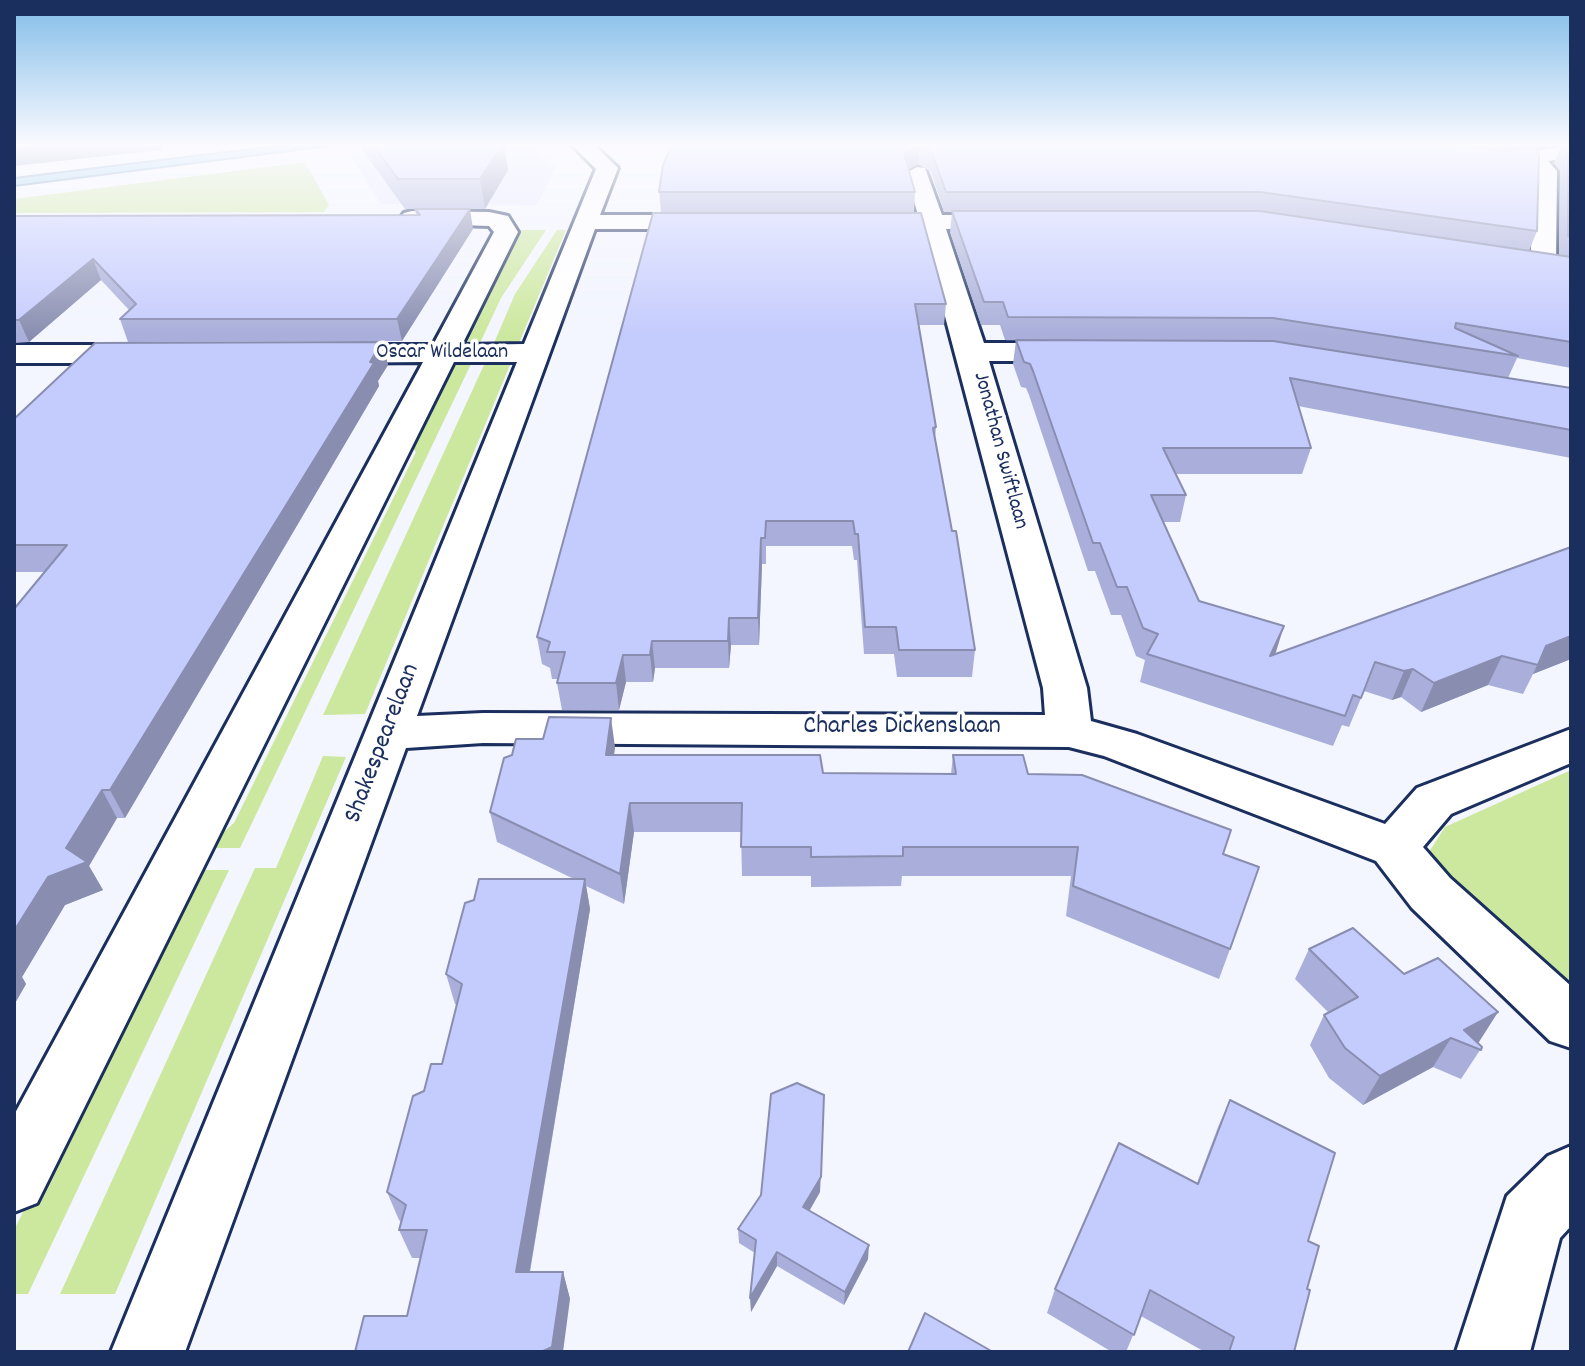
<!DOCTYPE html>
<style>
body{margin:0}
#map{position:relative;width:1585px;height:1366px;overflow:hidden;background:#f3f5ff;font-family:Dekko,sans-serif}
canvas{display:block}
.frame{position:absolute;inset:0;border:16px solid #1b2f5e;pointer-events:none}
</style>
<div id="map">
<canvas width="1585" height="1366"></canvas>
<div class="frame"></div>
</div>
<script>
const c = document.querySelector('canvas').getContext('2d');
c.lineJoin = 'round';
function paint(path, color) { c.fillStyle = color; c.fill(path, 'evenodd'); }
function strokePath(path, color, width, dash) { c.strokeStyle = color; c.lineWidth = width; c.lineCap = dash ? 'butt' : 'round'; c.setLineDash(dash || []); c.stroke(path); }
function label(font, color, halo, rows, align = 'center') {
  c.font = font + ' Dekko,sans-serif'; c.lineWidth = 7; c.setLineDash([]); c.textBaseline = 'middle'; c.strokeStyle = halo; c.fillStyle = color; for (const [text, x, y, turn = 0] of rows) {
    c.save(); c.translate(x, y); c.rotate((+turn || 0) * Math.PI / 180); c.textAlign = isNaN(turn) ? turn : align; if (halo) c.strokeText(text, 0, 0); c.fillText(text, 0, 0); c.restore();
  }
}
const built = new Path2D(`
 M 429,145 L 529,145 L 556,166 L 537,205 L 381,204 L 349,154 Z`);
const green = new Path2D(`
 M 305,162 L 329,205 L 324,212 L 14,213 L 14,199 Z
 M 518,230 L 546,230 L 501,298 L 480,343 L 469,343 L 464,336 Z
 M 557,230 L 566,230 L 519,343 L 494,343 L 515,294 Z
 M 452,364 L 471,364 L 240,848 L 205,848 L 234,823 L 416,452 L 409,444 Z
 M 484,365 L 510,365 L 365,714 L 323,715 Z
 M 323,756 L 346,757 L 115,1294 L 60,1294 L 255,868 L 276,868 Z
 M 1571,770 L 1571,989 L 1435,878 L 1429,852 L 1445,827 Z
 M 195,870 L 229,870 L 28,1294 L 14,1294 L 14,1230 Z`);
const water = new Path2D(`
 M 283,145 L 337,145 L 14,186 L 14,178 Z`);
const minor = new Path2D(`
 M 572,145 L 594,145 L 618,168 L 600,215 L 711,215 L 723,222 L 711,229 L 595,229 L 417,716 L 483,713 L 1045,715 L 1043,688 L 922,229 L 864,229 L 852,222 L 864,215 L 918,215 L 906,173 L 917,167 L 925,168 L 942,215 L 1011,215 L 1023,222 L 1011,229 L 946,229 L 984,343 L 1073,343 L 1083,346 L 1088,352 L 1083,358 L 1073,361 L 989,361 L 1087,688 L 1091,721 L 1137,734 L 1385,824 L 1417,788 L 1571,729 L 1571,763 L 1451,814 L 1423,847 L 1450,878 L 1571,986 L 1571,1048 L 1550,1041 L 1412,908 L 1376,861 L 1104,756 L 1069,747 L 483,743 L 406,748 L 185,1352 L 111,1352 L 517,362 L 454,362 L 37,1203 L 14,1212 L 14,1115 L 423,362 L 324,363 L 314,360 L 309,354 L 314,348 L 324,345 L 433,345 L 494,232 L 489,226 L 404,223 L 400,218 L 404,213 L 412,211 L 489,212 L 508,216 L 518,232 L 462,345 L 524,344 L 596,169 Z
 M 1348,145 L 1411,145 L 1501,155 L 1571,146 L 1571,158 L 1548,161 L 1557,171 L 1556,266 L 1543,274 L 1530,266 L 1535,172 L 1527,164 L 1501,167 L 1358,151 Z
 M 14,345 L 144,345 L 154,348 L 159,354 L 154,360 L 144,363 L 14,363 Z
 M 1571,1146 L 1571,1226 L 1560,1238 L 1530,1352 L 1456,1352 L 1507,1196 L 1548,1156 Z`);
const wall = new Path2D(`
 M 359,145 L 504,145 L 508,170 L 485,209 L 405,209 Z
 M 672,145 L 1557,145 L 1511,151 L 1537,231 L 1529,251 L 1559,255 L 1560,171 L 1554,163 L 1561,145 L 1571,145 L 1571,368 L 1517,358 L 1508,378 L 1571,388 L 1571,458 L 1298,406 L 1311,448 L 1302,474 L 1176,474 L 1186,495 L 1180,522 L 1163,522 L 1199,601 L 1275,654 L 1571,547 L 1571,659 L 1533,674 L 1523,694 L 1488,685 L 1421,712 L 1401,697 L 1392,700 L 1364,691 L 1349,727 L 1342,725 L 1333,746 L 1140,682 L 1145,660 L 1136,656 L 1121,615 L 1111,615 L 1095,571 L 1088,571 L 1029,395 L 1026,388 L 1021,387 L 1013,364 L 1016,340 L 1268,341 L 1005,340 L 1000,325 L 981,325 L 950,232 L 952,212 L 944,212 L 931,172 L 918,164 L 909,169 L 915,192 L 914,212 L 661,212 L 659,192 Z
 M 415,209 L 473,229 L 402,341 L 128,342 L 120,319 L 129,310 L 101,280 L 29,342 L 14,343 L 14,216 L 416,215 Z
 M 653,213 L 946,304 L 944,325 L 919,325 L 936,427 L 935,440 L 975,650 L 972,677 L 897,677 L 894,654 L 864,654 L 857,560 L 854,560 L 852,546 L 766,546 L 766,564 L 762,564 L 759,645 L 731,645 L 729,668 L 655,668 L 653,682 L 626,682 L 619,710 L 562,710 L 557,683 L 558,679 L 552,679 L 550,668 L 542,664 L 537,637 Z
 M 382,342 L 388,365 L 378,381 L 379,386 L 125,818 L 117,818 L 89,866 L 103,890 L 65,905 L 22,977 L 26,984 L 14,1005 L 45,572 L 14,572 L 14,419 Z
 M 615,747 L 614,755 L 823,773 L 951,774 L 953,755 L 1231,830 L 1223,854 L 1230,949 L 1219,979 L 1066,916 L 1071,876 L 902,876 L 901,886 L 811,887 L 811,876 L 742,876 L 741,832 L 634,832 L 624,904 L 586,886 L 590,909 L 530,1272 L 563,1272 L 570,1299 L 407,1316 L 421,1258 L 412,1258 L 399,1230 L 401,1222 L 399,1220 L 387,1192 L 424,1091 L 442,1064 L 457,1005 L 455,1004 L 446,974 L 574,879 L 497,842 L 490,812 Z
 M 1309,949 L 1404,974 L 1498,1012 L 1478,1042 L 1482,1047 L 1461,1079 L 1433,1067 L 1363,1105 L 1329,1078 L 1310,1045 L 1324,1015 L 1329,1013 L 1295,979 Z
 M 1230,1100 L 1308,1241 L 1307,1289 L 1294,1352 L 1205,1352 L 1141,1316 L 1126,1352 L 1112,1352 L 1047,1313 L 1055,1289 L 1197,1183 L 1218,1127 Z
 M 820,1192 L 809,1211 L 868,1259 L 844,1305 L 777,1266 L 751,1312 L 755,1253 L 739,1243 L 738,1229 Z`);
const shadedWall = new Path2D(`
 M 31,145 L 174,145 L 160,146 L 162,150 L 14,166 L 14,147 Z
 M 502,145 L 504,145 L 508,170 L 485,209 L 480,179 Z
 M 1504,145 L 1557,145 L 1501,152 Z
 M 920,146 L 918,164 L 903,172 L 904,153 Z
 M 470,209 L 473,229 L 402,341 L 397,319 Z
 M 93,259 L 101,280 L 29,342 L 19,320 Z
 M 382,342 L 388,365 L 378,381 L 379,386 L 125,818 L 110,790 Z
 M 761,538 L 762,564 L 759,645 L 758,618 Z
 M 729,618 L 731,645 L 729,668 L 728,641 Z
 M 1284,626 L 1275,655 L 1270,656 Z
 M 1571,636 L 1571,659 L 1533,674 L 1546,646 Z
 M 652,641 L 655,668 L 653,682 L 650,655 Z
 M 623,655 L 626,682 L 619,710 L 616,683 Z
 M 1502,656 L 1488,685 L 1421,712 L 1434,683 Z
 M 1413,669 L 1401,697 L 1392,700 L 1404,671 Z
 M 611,718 L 615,747 L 610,785 L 606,755 Z
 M 102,790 L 117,818 L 89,866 L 103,890 L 65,905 L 22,977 L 26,984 L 14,1005 L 14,931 Z
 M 630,803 L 634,832 L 624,904 L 620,874 Z
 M 585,879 L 590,909 L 525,1299 L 516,1272 Z
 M 1498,1012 L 1479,1042 L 1472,1046 L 1464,1030 Z
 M 1451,1038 L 1433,1067 L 1363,1105 L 1380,1076 Z
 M 824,1110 L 820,1192 L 803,1222 L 803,1207 Z
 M 869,1245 L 868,1259 L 844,1305 L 845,1292 Z
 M 777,1252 L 777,1266 L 751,1312 L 750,1298 Z
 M 563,1272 L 570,1299 L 563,1352 L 541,1352 Z`);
const building = new Path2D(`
 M 373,145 L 502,145 L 480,179 L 398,179 Z
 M 672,145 L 1449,145 L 1508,151 L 1533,148 L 1539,154 L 1537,231 L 1260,192 L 946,192 L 932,153 L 920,146 L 904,153 L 915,192 L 659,192 L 663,165 Z
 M 1562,145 L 1571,145 L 1571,237 L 1568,236 L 1568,152 Z
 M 415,209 L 470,209 L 397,319 L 120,319 L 136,304 L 93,259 L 19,320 L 14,320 L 14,216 L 420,215 Z
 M 952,211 L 1260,211 L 1571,257 L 1571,342 L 1456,323 L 1455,328 L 1518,356 L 1273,318 L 1008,317 L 1003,302 L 984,302 Z
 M 653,213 L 921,213 L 946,304 L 915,304 L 936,427 L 933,428 L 952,531 L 956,531 L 975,650 L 899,650 L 896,627 L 865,627 L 858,534 L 855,534 L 853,521 L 766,521 L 765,538 L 761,538 L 758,618 L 729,618 L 728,641 L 652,641 L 650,655 L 623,655 L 616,683 L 557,683 L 565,652 L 547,652 L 550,642 L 537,637 Z
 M 1016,340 L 1273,341 L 1571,388 L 1571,430 L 1290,378 L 1311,448 L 1163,448 L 1186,495 L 1151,495 L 1199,601 L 1284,626 L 1270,656 L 1571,547 L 1571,636 L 1546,646 L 1538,665 L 1502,656 L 1434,683 L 1413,669 L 1404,671 L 1375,662 L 1361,698 L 1353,695 L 1345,716 L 1147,654 L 1158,634 L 1143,628 L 1127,587 L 1117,587 L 1100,543 L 1093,543 L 1033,371 L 1030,364 L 1024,362 Z
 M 382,342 L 370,362 L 374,363 L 110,790 L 102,790 L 66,848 L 87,862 L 48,877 L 14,931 L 14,609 L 67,545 L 14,545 L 14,419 L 95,343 Z
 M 549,717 L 611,718 L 606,755 L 820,755 L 823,773 L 956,774 L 953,755 L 1023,755 L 1028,774 L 1082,775 L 1231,830 L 1223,854 L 1259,867 L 1230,949 L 1073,886 L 1078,847 L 903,847 L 903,856 L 811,857 L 811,847 L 741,847 L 742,803 L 630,803 L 620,874 L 490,812 L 504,758 L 512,755 L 516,739 L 543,739 Z
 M 479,879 L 585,879 L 516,1272 L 563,1272 L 552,1347 L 541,1352 L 355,1352 L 364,1316 L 407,1316 L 427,1230 L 399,1230 L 406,1205 L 387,1192 L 413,1096 L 424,1091 L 431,1064 L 442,1064 L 462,984 L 446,974 L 465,903 L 474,900 Z
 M 1353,928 L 1404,974 L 1438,958 L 1498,1012 L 1464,1030 L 1482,1047 L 1481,1050 L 1451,1038 L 1380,1076 L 1345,1048 L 1324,1015 L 1358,997 L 1309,949 Z
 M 797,1083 L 824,1095 L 821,1177 L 803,1207 L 869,1245 L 845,1292 L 777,1252 L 750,1298 L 756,1240 L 738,1229 L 761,1195 L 771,1094 Z
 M 1230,1100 L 1335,1153 L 1308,1241 L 1319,1246 L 1307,1289 L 1310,1290 L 1294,1352 L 1229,1352 L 1234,1337 L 1150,1290 L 1134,1335 L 1055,1289 L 1119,1143 L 1198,1184 Z
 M 925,1313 L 993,1352 L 908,1352 Z`);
const farStreetnames = [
 ["Oscar Wildelaan",442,354],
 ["Jonathan Swiftlaan",999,451,75]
];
const streetNames = [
 ["Charles Dickenslaan",902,728],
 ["Shakespearelaan",384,744,-69]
];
paint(built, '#e5e8fe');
paint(green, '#cce89e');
paint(water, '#88c9e9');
strokePath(water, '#5c8bb1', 2);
strokePath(minor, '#1b2f5e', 6);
paint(minor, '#fff');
paint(wall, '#a9afda');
paint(shadedWall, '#898eb1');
paint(building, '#c4cbfd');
strokePath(building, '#898eb1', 2);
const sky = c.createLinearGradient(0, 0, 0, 336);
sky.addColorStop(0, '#81bce8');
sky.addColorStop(0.43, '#fafaff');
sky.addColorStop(1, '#fafaff00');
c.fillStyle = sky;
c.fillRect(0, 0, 1585, 336);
label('22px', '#1b2f5e', '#fff', farStreetnames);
label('26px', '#1b2f5e', '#fff', streetNames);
</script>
